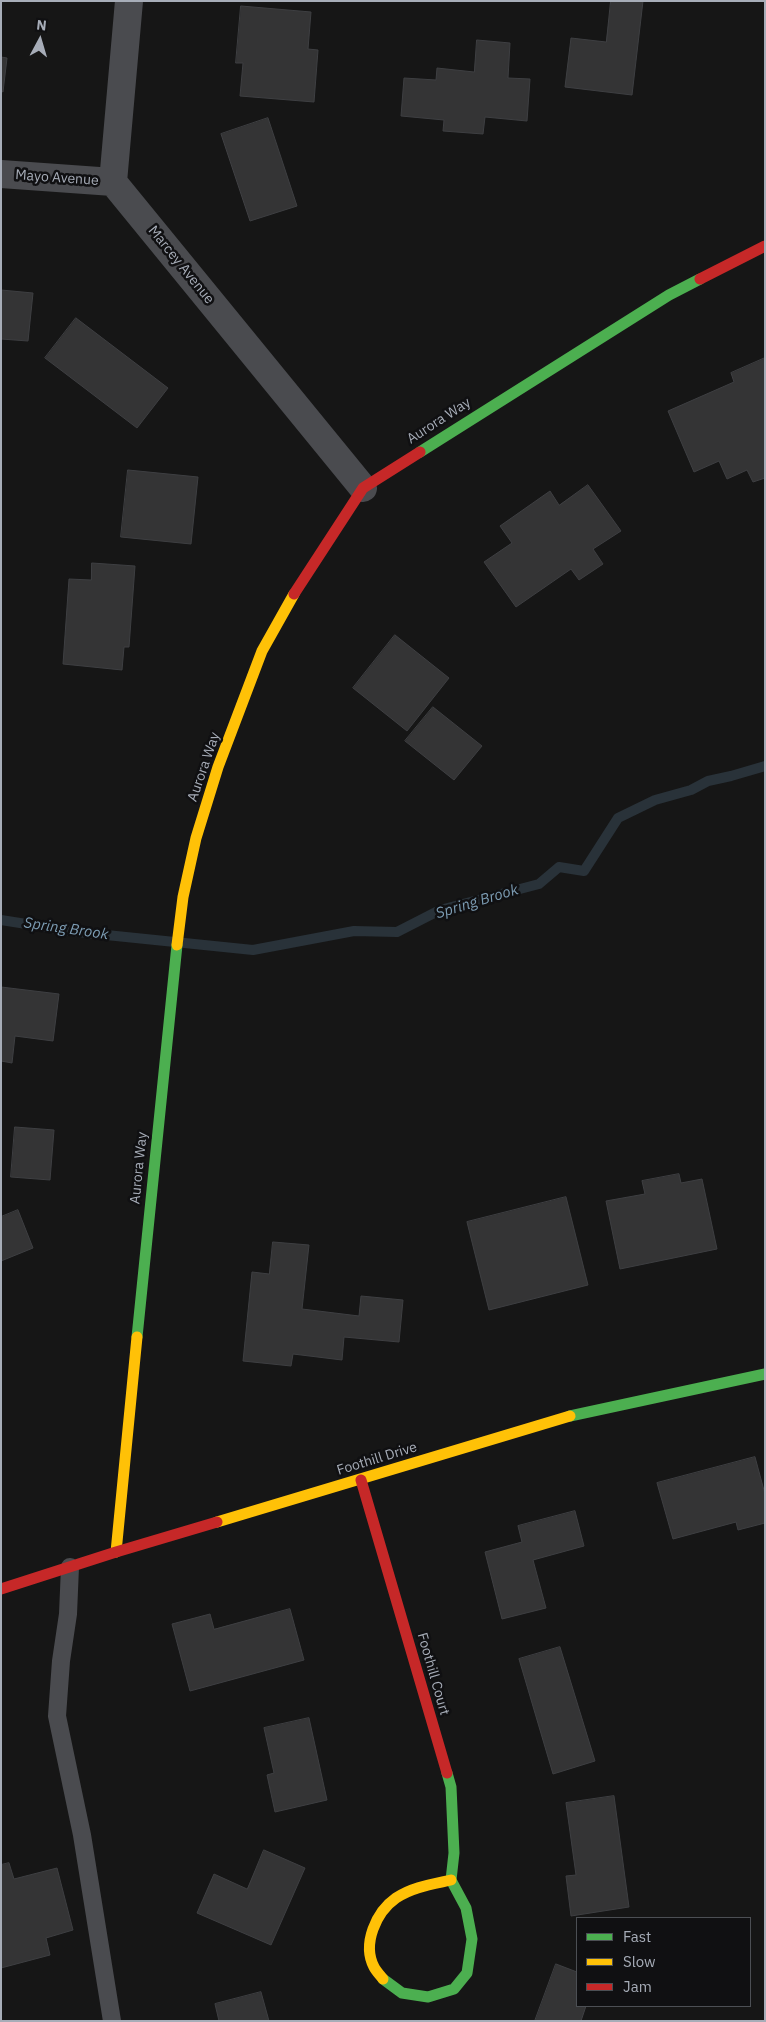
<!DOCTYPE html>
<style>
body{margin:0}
#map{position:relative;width:766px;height:2022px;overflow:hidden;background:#161616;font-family:"IBM Plex Sans",sans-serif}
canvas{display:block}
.frame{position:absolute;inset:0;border:2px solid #a7adb8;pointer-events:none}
.legend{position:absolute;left:576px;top:1917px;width:175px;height:90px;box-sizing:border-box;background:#101012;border:1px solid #4c4f54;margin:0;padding:6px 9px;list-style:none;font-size:15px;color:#a7adb8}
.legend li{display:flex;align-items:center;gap:10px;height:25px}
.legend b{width:25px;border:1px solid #4c4f54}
.north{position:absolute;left:15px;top:15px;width:50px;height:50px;-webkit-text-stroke:4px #101012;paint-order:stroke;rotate:6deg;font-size:14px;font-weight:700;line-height:20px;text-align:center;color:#a7adb8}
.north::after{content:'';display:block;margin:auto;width:18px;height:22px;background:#a7adb8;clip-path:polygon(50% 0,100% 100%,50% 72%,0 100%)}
</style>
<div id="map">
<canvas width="766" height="2022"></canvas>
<div class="frame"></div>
<ul class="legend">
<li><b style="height:6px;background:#4caf50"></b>Fast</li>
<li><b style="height:6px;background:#ffc107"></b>Slow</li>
<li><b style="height:6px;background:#c62828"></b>Jam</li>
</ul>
<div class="north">N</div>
</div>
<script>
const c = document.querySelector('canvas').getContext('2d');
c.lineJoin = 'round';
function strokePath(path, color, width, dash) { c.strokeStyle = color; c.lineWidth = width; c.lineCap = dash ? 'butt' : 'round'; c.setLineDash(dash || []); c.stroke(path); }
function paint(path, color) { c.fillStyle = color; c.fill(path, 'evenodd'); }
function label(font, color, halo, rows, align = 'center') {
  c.font = font + ' "IBM Plex Sans",sans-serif'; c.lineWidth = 5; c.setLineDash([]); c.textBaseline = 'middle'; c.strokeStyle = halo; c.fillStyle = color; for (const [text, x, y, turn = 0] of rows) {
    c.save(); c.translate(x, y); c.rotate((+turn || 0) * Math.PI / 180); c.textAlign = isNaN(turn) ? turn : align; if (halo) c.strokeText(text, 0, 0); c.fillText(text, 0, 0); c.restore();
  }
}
const stream = new Path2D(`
 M 1,920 L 77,932 L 253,950 L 354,931 L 397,932 L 440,910 L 539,884 L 559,867 L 584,871 L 618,818 L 655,800 L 691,790 L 708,781 L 731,776 L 765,766`);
const building = new Path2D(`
 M 611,1 L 643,1 L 632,95 L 565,87 L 571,38 L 606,42 Z
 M 241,6 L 311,12 L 308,49 L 318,50 L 314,102 L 240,96 L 243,63 L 236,63 Z
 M 477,40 L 510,43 L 508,78 L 530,79 L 527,121 L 485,117 L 483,134 L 443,131 L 444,120 L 401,116 L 404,78 L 436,80 L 437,68 L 474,72 Z
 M 1,57 L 7,58 L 3,92 L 1,91 Z
 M 268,118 L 297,206 L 250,221 L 221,134 Z
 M 1,290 L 33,293 L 28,341 L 1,339 Z
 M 76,318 L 168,388 L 137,428 L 45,358 Z
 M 765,358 L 765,478 L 753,482 L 747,470 L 727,479 L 719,461 L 694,472 L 668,411 L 734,382 L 731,373 Z
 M 128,470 L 198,477 L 191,544 L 121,537 Z
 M 588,485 L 621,531 L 593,549 L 603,564 L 579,580 L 571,569 L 516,607 L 484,562 L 512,543 L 500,526 L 550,491 L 559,505 Z
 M 92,563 L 135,566 L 129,647 L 124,647 L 122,670 L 63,664 L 69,579 L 91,580 Z
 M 395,635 L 449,678 L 407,731 L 353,688 Z
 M 433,707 L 482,746 L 454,780 L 405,741 Z
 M 1,987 L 59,994 L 53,1041 L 15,1036 L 12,1063 L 1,1061 Z
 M 15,1127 L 54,1130 L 50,1180 L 11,1177 Z
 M 679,1174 L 681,1183 L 702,1179 L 717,1249 L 620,1269 L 606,1201 L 645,1194 L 642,1181 Z
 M 566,1197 L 588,1285 L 489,1310 L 467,1222 Z
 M 18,1210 L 33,1248 L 1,1261 L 1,1217 Z
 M 273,1242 L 309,1245 L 302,1309 L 359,1316 L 361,1296 L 403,1300 L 399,1342 L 344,1337 L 342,1360 L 293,1354 L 291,1366 L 243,1361 L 252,1272 L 269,1274 Z
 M 755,1457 L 765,1494 L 765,1523 L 738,1530 L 736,1522 L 673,1539 L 657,1483 Z
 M 575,1511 L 584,1546 L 533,1560 L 546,1608 L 502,1619 L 485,1552 L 522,1542 L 518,1526 Z
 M 290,1609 L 304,1660 L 190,1691 L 172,1624 L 210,1614 L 214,1629 Z
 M 560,1647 L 595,1761 L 553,1774 L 519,1659 Z
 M 309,1718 L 327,1800 L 275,1812 L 267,1775 L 274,1773 L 264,1728 Z
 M 614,1796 L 629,1907 L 571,1916 L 566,1876 L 576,1875 L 566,1803 Z
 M 264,1850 L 305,1868 L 271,1945 L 197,1913 L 214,1874 L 247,1889 Z
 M 9,1863 L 14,1879 L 57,1868 L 73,1930 L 46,1938 L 50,1955 L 1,1968 L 1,1865 Z
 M 556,1964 L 577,1972 L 577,2006 L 586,2006 L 581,2021 L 535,2021 Z
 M 261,1992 L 269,2021 L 219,2021 L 215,2004 Z`);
const lane = new Path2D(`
 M 70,1567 L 68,1614 L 61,1661 L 57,1716 L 82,1835 L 112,2021`);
const street = new Path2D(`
 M 129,1 L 113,182 L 363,488
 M 1,174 L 113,182`);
const fast = new Path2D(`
 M 420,452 L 669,295 L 700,279
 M 137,1337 L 177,945
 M 570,1416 L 765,1374
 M 383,1979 L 402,1993 L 428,1997 L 454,1989 L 467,1973 L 472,1939 L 466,1908 L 451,1880 L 454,1853 L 451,1787 L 447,1773`);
const slow = new Path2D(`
 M 177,945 L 183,897 L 196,838 L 218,767 L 262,651 L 294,594
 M 217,1522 L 570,1416
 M 116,1552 L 137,1337
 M 383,1979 C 380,1975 376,1971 374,1967 C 362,1944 376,1912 396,1898 C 412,1887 433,1884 451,1880`);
const jam = new Path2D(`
 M 700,279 L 765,246
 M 294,594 L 363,488 L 420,452
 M 361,1480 L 447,1773
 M 1,1589 L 116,1552 L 217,1522`);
const streetNames = [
 ["Mayo Avenue",57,178,4],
 ["Marcey Avenue",181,265,51],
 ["Aurora Way",439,421,-33],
 ["Aurora Way",204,767,-71],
 ["Aurora Way",139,1168,-84],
 ["Foothill Drive",377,1459,-17],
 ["Foothill Court",433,1674,74]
];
const waterNames = [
 ["Spring Brook",477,902,-17],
 ["Spring Brook",66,929,8]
];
strokePath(stream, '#293239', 10);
paint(building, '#343435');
strokePath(building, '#3e3f42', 1);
strokePath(lane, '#4a4b4f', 18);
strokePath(street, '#4a4b4f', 28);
strokePath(fast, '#4caf50', 11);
strokePath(slow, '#ffc107', 11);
strokePath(jam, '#c62828', 11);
label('14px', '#a7adb8', '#101012', streetNames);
label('italic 15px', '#7d9db4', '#101012', waterNames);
</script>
